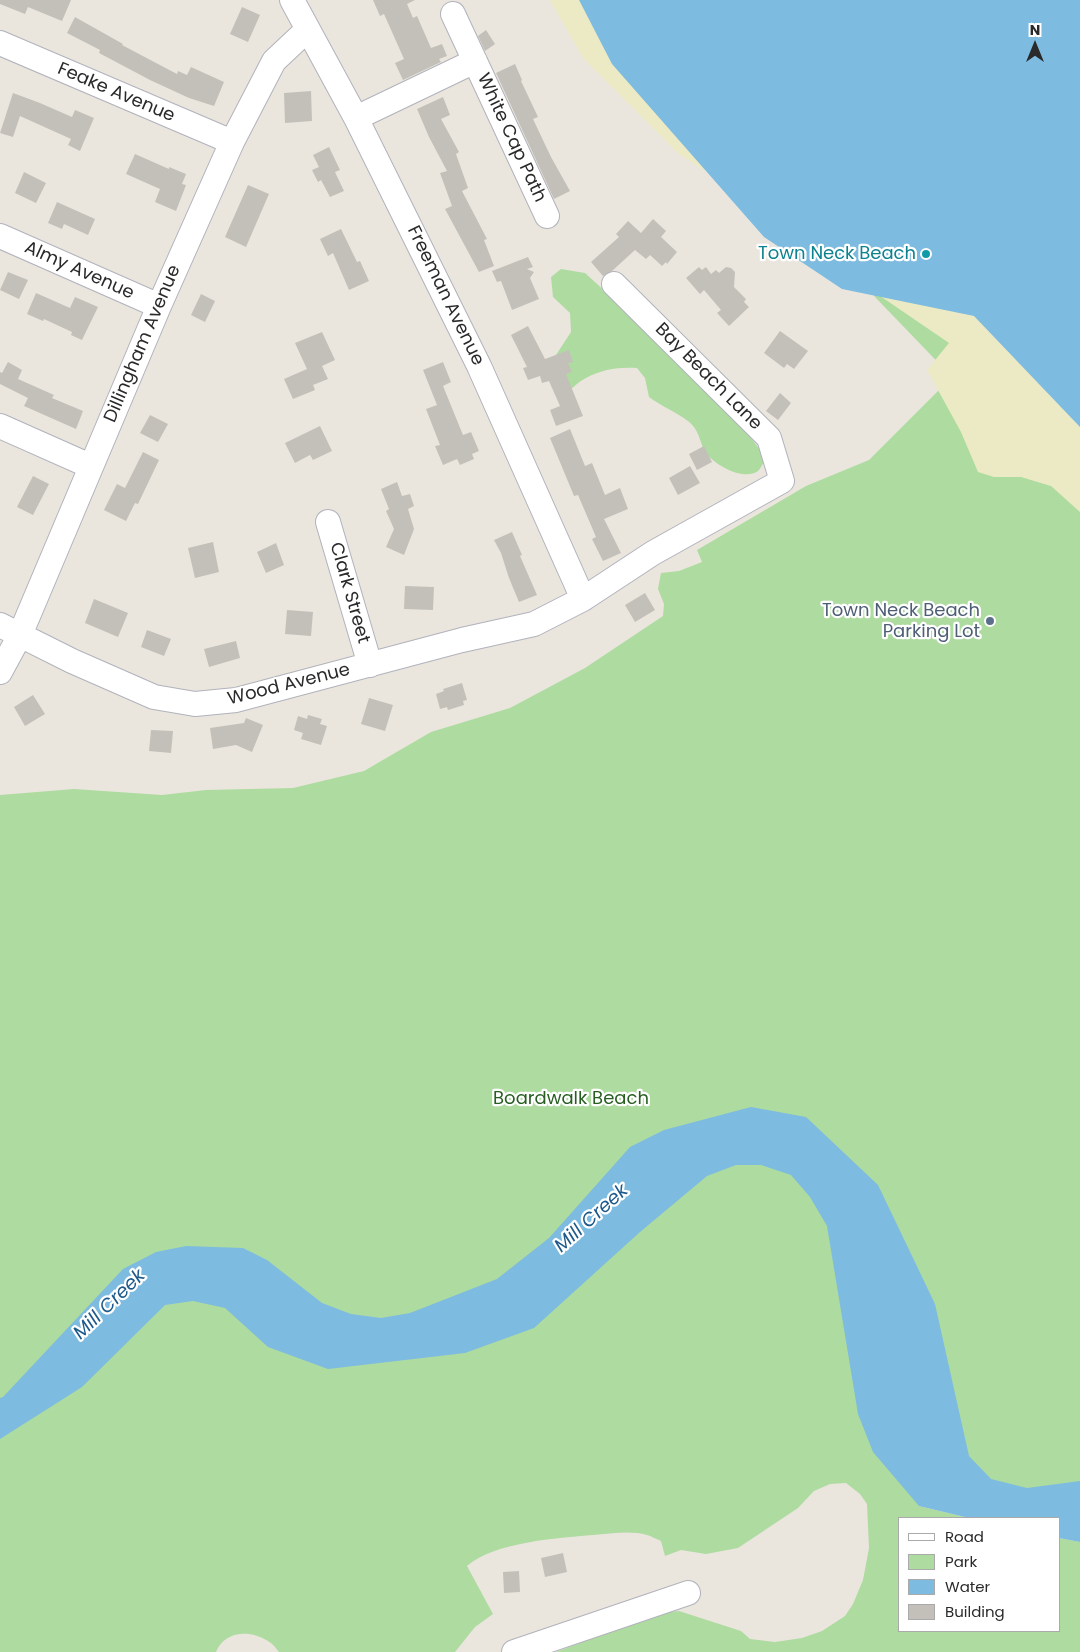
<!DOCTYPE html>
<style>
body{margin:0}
#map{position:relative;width:1080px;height:1652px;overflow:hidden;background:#eae6de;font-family:Poppins,sans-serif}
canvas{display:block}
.legend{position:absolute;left:898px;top:1517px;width:162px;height:115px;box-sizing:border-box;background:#fff;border:1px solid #aaa;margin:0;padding:6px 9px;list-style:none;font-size:15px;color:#2a2a2a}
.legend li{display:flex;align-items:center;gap:10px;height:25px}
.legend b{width:25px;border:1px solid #aaa}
.north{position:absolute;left:1010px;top:20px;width:50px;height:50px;-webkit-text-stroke:4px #fff;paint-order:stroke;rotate:0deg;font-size:14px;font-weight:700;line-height:20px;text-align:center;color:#2a2a2a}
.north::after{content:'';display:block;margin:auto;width:18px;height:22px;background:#2a2a2a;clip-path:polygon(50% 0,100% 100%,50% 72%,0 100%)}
</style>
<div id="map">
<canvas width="1080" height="1652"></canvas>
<ul class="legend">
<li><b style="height:6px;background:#fff"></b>Road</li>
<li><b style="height:14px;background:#aedba0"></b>Park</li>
<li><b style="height:14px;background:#7dbbe0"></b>Water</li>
<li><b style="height:14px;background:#c3c0b9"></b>Building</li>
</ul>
<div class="north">N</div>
</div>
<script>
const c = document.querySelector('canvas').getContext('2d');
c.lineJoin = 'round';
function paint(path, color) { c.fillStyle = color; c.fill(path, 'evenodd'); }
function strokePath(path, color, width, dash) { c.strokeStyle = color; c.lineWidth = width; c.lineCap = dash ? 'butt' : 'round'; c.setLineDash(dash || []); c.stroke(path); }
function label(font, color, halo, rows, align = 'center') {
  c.font = font + ' Poppins,sans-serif'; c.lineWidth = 4.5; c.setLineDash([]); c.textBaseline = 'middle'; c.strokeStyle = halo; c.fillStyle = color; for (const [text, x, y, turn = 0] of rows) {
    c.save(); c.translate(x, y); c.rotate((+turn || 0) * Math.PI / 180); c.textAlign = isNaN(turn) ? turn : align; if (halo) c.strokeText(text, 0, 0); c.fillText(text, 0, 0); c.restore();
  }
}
const green = new Path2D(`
 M 824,244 L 1080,351 L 1080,1526 L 1059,1518 L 919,1506 L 969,1518 L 899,1518 L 899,1631 L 1059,1631 L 1059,1538 L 1080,1542 L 1080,1652 L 556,1652 L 659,1613 L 679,1611 L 741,1631 L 750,1639 L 775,1642 L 802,1638 L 822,1631 L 845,1616 L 853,1604 L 863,1580 L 869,1548 L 867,1504 L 860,1494 L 846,1483 L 830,1484 L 814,1491 L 798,1508 L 738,1548 L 706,1554 L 681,1550 L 665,1556 L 661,1541 C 656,1539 651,1536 647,1535 C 630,1530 610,1534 593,1535 C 558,1538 494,1542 467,1566 L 493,1614 L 475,1627 L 455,1652 L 279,1652 C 276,1648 272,1643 268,1641 C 250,1629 224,1631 216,1652 L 0,1652 L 0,795 L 74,789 L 162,795 L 206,790 L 293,788 L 364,771 L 431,732 L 510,708 L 585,668 L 663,616 L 664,604 L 658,589 L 661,573 L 679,571 L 702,562 L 697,550 L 806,486 L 869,460 L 952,377 Z
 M 561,269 L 585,273 L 631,315 L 745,430 L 760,450 L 764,462 C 762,465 760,469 758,471 C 744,481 716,466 707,454 C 699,444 701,431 688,421 C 676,412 661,406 649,397 L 645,378 L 637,368 C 618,367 603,369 586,378 C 571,386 577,390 557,391 L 551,386 L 556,355 L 571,332 L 570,313 L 553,297 L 551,277 Z`);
const sand = new Path2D(`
 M 550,0 L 727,0 L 1080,312 L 1080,512 L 1051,486 L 1021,477 L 994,477 L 978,472 L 961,432 L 927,370 L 949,343 L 826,259 L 765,209 L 679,154 L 583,58 Z`);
const water = new Path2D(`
 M 579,0 L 1080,0 L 1080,427 L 974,316 L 842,289 L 764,237 L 612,64 Z
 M 751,1107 L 806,1117 L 878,1185 L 935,1304 L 969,1456 L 991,1479 L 1027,1488 L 1080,1481 L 1080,1542 L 1059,1538 L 1059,1518 L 969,1518 L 919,1506 L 873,1452 L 858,1414 L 827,1226 L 810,1197 L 791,1175 L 761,1165 L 736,1165 L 707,1176 L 640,1232 L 534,1328 L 465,1353 L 328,1369 L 268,1347 L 225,1308 L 193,1301 L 165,1305 L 82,1387 L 0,1439 L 0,1398 L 3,1397 L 123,1269 L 156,1252 L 186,1246 L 243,1248 L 267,1260 L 322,1303 L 351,1314 L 381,1318 L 410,1313 L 497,1279 L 549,1238 L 630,1147 L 664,1130 Z`);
const building = new Path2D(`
 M 0,0 L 71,0 L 62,21 L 28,7 L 25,14 L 0,4 Z
 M 373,0 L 415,0 L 407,4 L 413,18 L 417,16 L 431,48 L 442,44 L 447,56 L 439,59 L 441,62 L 403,80 L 395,63 L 404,59 L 384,14 L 380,16 Z
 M 242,7 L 260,15 L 248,42 L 230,34 Z
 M 75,17 L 123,44 L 122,45 L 177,74 L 178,71 L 187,75 L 191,67 L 224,82 L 214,106 L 189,98 L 150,80 L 99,53 L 100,50 L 67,33 Z
 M 486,30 L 495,44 L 485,51 L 478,36 Z
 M 515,64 L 522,80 L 521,81 L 538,117 L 533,119 L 551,157 L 570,191 L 554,199 L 496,73 Z
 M 311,91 L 312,121 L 285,123 L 284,93 Z
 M 13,93 L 40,103 L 72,117 L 75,110 L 94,118 L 80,151 L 68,145 L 71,139 L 20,116 L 13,137 L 0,133 Z
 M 443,97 L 450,115 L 441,119 L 459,152 L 456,154 L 468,188 L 462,191 L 487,239 L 484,240 L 494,266 L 479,272 L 445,209 L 452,206 L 440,173 L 447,171 L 429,137 L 417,109 Z
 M 329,147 L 340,170 L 335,172 L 344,191 L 330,197 L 321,180 L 318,182 L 312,170 L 319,167 L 313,155 Z
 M 135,154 L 169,169 L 169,167 L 186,174 L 182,184 L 186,185 L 176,211 L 155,202 L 160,189 L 126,174 Z
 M 24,172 L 46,183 L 36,203 L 15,193 Z
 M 248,185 L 269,194 L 246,247 L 225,237 Z
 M 57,202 L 95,219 L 88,235 L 64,224 L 62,229 L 48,223 Z
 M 653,219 L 666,231 L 661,237 L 677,252 L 667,264 L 666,262 L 662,266 L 650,255 L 646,259 L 635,250 L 612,271 L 603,276 L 591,262 L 619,237 L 616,234 L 628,221 L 641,233 Z
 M 341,229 L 357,262 L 360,261 L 369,281 L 349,290 L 333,253 L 328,256 L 320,239 Z
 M 528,257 L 533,267 L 527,269 L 534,272 L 530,278 L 539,299 L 512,310 L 501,281 L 497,282 L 492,271 Z
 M 699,267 L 702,270 L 706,267 L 711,274 L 716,270 L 719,273 L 726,267 L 731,268 L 735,272 L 734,287 L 746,299 L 744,302 L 749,307 L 729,326 L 717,313 L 721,310 L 704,290 L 700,294 L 686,278 Z
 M 8,272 L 28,280 L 19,299 L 0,290 Z
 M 36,293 L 70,308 L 75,297 L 98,307 L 82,340 L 71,335 L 72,332 L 44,319 L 43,321 L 27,314 Z
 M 201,294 L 215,301 L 205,322 L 191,315 Z
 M 528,326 L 545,359 L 569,350 L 573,362 L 568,363 L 572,372 L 566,374 L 583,416 L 556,426 L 550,410 L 560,406 L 549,381 L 542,383 L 540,376 L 528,380 L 523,368 L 527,367 L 511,335 Z
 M 780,331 L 808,351 L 794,369 L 787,364 L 784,368 L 764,353 Z
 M 322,332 L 335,360 L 322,366 L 328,379 L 313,385 L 315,390 L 293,399 L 284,379 L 307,369 L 295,343 Z
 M 8,362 L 22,370 L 18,379 L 54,395 L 52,398 L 83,411 L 76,429 L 24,406 L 28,398 L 0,384 L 0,372 L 2,373 Z
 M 443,362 L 451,382 L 443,386 L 463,435 L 471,432 L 479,451 L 472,454 L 474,459 L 460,465 L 457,459 L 443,465 L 435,446 L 440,445 L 426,409 L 437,405 L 423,370 Z
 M 780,393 L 791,403 L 778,420 L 766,411 Z
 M 150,415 L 168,424 L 158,442 L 140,433 Z
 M 320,426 L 332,451 L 313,460 L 310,455 L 295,463 L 285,443 Z
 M 570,429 L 585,466 L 592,463 L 605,495 L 620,488 L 628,509 L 604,519 L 621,553 L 603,561 L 592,539 L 596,537 L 578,495 L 574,496 L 550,438 Z
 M 704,446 L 712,462 L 697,470 L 689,454 Z
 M 143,452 L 159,460 L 138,504 L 135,503 L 126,521 L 104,510 L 117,484 L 125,488 Z
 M 690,466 L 700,483 L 678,495 L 669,478 Z
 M 33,476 L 49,484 L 33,515 L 17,507 Z
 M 397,482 L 402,496 L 410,494 L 414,506 L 408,509 L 414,529 L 404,555 L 386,547 L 394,529 L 386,511 L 389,509 L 381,489 Z
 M 512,532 L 522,555 L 520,556 L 537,595 L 519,602 L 509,578 L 501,553 L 494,540 Z
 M 213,542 L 219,572 L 195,578 L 188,548 Z
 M 276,543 L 284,565 L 266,573 L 257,552 Z
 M 405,586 L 434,587 L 433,610 L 404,609 Z
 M 645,593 L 655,610 L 635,622 L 625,605 Z
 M 94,599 L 128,613 L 118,637 L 85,623 Z
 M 287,610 L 313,612 L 311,636 L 285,634 Z
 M 147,630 L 171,639 L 164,656 L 141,647 Z
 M 236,641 L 240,658 L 209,667 L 204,649 Z
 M 462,683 L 467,700 L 463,701 L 464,705 L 448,710 L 447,707 L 440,709 L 436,694 L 444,691 L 443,689 Z
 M 33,695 L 45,714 L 25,726 L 14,707 Z
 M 369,698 L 393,705 L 385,731 L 361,724 Z
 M 308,715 L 322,719 L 320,724 L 327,726 L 321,745 L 301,739 L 303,733 L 294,730 L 298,716 L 307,719 Z
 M 246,718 L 263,725 L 252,752 L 236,745 L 213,749 L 210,728 L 244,723 Z
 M 151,730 L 173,731 L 171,753 L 149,751 Z
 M 563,1553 L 567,1572 L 545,1577 L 541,1558 Z
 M 519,1571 L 520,1592 L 504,1593 L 503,1572 Z`);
const minor = new Path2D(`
 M 292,0 L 356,118 L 479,366 L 583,599
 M 453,14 L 547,216
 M 0,43 L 232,142
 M 356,118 L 475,61
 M 0,236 L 159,306
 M 0,426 L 90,466
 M 328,522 L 370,665
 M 0,625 L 72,661 L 154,697 L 195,704 L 236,700 L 462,640 L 534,624 L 583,599 L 653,553 L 782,481 L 769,438 L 614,284
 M 0,672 L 20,635 L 159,306 L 232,142 L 274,61 L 307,30
 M 514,1652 L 688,1593`);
const markers = [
 [926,254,5,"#0f9aa8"],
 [990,621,5,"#5c6f8a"]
];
const streetNames = [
 ["Feake Avenue",116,93,23],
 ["White Cap Path",511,138,65],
 ["Almy Avenue",79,271,24],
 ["Freeman Avenue",445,296,64],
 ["Dillingham Avenue",143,344,-67],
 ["Bay Beach Lane",708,377,45],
 ["Clark Street",349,593,74],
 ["Wood Avenue",289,685,-14]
];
const cultureNames = [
 ["Town Neck Beach",916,254]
];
const serviceNames = [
 ["Town Neck Beach",980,611],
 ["Parking Lot",980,632]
];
const parkNames = [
 ["Boardwalk Beach",571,1099]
];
const waterNames = [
 ["Mill Creek",592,1219,-42],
 ["Mill Creek",110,1305,-44]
];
paint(green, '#aedba0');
paint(sand, '#eceac4');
paint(water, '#7dbbe0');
paint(building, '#c3c0b9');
strokePath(minor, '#b1b2bc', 26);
strokePath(minor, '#fff', 24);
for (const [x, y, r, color] of markers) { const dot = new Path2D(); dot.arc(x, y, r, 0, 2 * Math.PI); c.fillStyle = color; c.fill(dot); strokePath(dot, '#fff', 2); }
label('18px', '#2a2a2a', '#fff', streetNames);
label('18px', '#0d838f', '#fff', cultureNames, 'right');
label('18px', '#4e5e75', '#fff', serviceNames, 'right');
label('18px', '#285e22', '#fff', parkNames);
label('italic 19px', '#1d598b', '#fff', waterNames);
</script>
